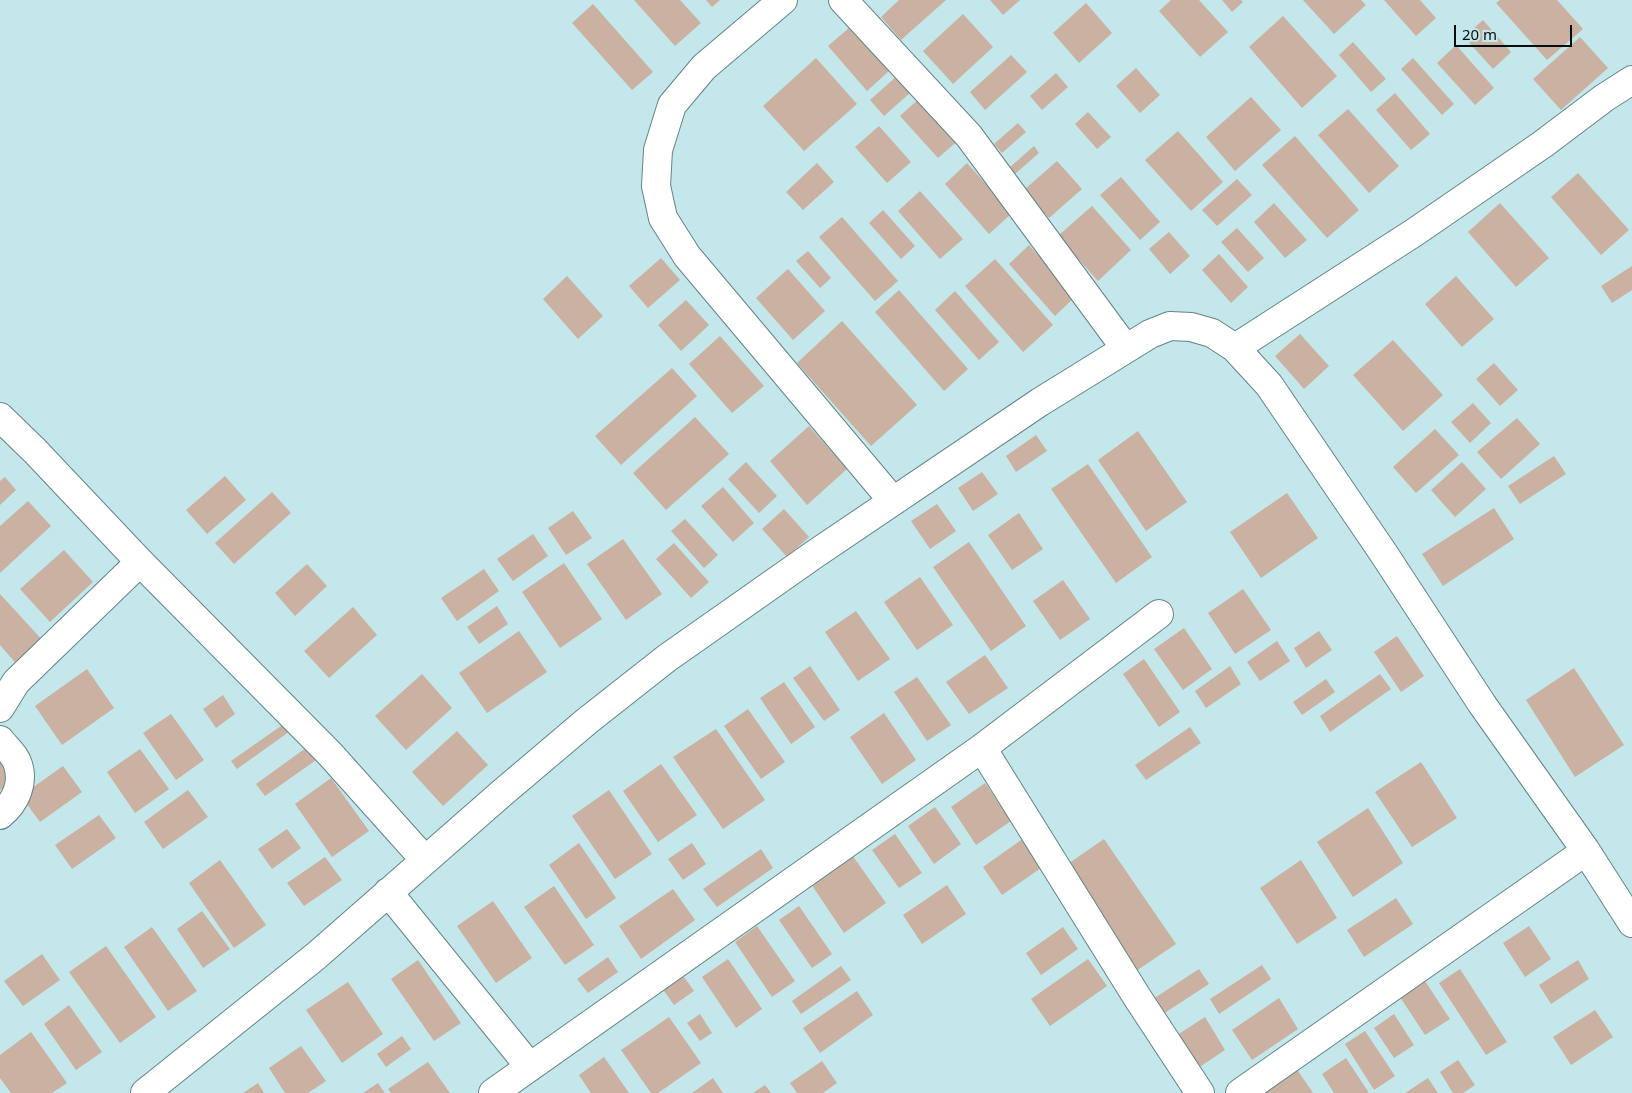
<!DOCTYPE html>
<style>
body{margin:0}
#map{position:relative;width:1632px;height:1093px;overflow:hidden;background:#c3e7ea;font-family:"Noto Sans",sans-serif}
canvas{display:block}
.scale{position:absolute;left:1454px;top:25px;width:118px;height:22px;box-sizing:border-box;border:2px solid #030e0f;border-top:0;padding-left:6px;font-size:15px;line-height:18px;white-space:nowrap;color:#030e0f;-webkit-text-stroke:4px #c3e7ea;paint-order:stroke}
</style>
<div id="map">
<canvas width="1632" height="1093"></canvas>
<div class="scale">20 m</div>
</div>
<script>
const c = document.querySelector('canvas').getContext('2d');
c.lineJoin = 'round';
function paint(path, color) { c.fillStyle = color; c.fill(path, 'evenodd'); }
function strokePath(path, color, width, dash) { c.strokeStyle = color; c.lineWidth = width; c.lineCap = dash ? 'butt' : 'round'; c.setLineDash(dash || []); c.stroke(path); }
const building = new Path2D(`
 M 634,0 L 680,0 L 701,23 L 675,46 Z
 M 706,0 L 720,0 L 712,7 Z
 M 899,0 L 946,0 L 901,40 L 881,17 Z
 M 990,0 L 1020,0 L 1003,15 Z
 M 1171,0 L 1199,0 L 1228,32 L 1200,57 L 1159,11 Z
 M 1222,0 L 1241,0 L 1243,2 L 1232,12 Z
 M 1303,0 L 1361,0 L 1366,5 L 1334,34 Z
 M 1384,0 L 1420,0 L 1436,18 L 1416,36 Z
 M 1500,0 L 1557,0 L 1583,29 L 1547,60 L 1496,3 Z
 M 1086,3 L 1112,33 L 1079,63 L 1053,33 Z
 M 593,4 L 653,72 L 632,90 L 572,23 Z
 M 963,14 L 993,47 L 953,84 L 923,51 Z
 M 1283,16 L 1337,76 L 1302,108 L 1249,47 Z
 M 1483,20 L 1511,52 L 1493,69 L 1464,37 Z
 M 850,27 L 889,71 L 867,91 L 828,46 Z
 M 1580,37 L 1608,68 L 1561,110 L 1533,79 Z
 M 1353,42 L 1386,79 L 1371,92 L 1339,55 Z
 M 1456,45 L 1494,88 L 1475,105 L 1437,63 Z
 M 1011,55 L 1027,72 L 985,110 L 970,92 Z
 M 816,58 L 857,104 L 804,151 L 763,106 Z
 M 1413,58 L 1454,104 L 1442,115 L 1401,69 Z
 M 1136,68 L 1160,95 L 1140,113 L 1116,86 Z
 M 1056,73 L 1068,87 L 1042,110 L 1030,96 Z
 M 897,76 L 911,92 L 884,116 L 870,100 Z
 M 1395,93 L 1430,134 L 1411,150 L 1376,110 Z
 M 923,95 L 961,138 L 938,158 L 900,116 Z
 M 1251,97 L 1281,130 L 1235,171 L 1206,137 Z
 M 1348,109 L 1399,166 L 1369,193 L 1318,135 Z
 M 1088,112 L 1111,137 L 1097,149 L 1075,124 Z
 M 1018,123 L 1026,132 L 1002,153 L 994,144 Z
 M 879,126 L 911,162 L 887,183 L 855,147 Z
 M 1178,131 L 1223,182 L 1191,211 L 1145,160 Z
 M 1295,136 L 1359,210 L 1327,238 L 1262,165 Z
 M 1034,146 L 1039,153 L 1007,181 L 1001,175 Z
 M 1057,161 L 1082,189 L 1049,218 L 1024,190 Z
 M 817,163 L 834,182 L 803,210 L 786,192 Z
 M 967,163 L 1012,213 L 989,234 L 945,184 Z
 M 1578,173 L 1629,230 L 1601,255 L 1551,197 Z
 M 1121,177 L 1160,222 L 1140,240 L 1100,195 Z
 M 1237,179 L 1252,195 L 1217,226 L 1202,210 Z
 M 920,191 L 963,239 L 940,259 L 898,211 Z
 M 1274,203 L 1307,240 L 1285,258 L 1254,222 Z
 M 1500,203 L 1549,258 L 1516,287 L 1468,232 Z
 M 1092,206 L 1131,250 L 1098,281 L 1058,236 Z
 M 883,210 L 915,246 L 901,259 L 869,223 Z
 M 842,217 L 898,281 L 875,301 L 819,237 Z
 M 1237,228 L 1264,258 L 1248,272 L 1221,242 Z
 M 1169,232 L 1190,256 L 1170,274 L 1149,249 Z
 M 1029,245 L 1075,297 L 1055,316 L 1009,264 Z
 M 808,251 L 831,278 L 820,288 L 796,261 Z
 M 1219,254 L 1248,287 L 1231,303 L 1202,270 Z
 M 661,258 L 680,280 L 648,308 L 629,286 Z
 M 995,259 L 1053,325 L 1023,352 L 965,286 Z
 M 1632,266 L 1632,290 L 1612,303 L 1601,286 Z
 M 788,269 L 825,311 L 793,340 L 756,298 Z
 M 567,276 L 603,316 L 578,339 L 543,299 Z
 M 1456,276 L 1494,319 L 1462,347 L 1425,304 Z
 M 899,290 L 968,369 L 944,391 L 875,312 Z
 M 955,291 L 999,342 L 979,360 L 935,310 Z
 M 686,300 L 709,325 L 681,351 L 658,325 Z
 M 842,321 L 917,405 L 871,446 L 797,363 Z
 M 1300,334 L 1329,366 L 1304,389 L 1275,356 Z
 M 720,336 L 764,386 L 732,413 L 689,364 Z
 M 1393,340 L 1443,395 L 1403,431 L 1353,375 Z
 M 1494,363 L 1518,390 L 1500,406 L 1476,379 Z
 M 672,368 L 697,396 L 621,465 L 595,436 Z
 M 1473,403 L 1491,423 L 1470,443 L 1451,422 Z
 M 695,417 L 729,454 L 666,510 L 633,473 Z
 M 1517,418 L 1540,444 L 1501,479 L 1477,452 Z
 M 809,426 L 847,469 L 807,505 L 770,461 Z
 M 1435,429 L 1459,455 L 1416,493 L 1393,467 Z
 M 1138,431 L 1187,502 L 1146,531 L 1098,460 Z
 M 1036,435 L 1047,451 L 1016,472 L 1006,456 Z
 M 1554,456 L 1566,474 L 1520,504 L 1508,486 Z
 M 746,462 L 777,496 L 759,513 L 728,479 Z
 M 1462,462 L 1486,489 L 1455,517 L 1431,490 Z
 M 1088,464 L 1152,557 L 1116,583 L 1051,489 Z
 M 982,472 L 998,494 L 973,511 L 958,488 Z
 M 225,476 L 246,500 L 207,534 L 186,510 Z
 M 5,477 L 16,490 L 0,505 L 0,481 Z
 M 723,487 L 754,523 L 733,542 L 701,506 Z
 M 272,492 L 291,513 L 234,564 L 215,543 Z
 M 1287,493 L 1318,538 L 1261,578 L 1230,532 Z
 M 28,501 L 51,526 L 0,573 L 0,526 Z
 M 937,504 L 956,531 L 930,549 L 911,521 Z
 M 1494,508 L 1514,539 L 1443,586 L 1422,554 Z
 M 784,509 L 809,537 L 787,557 L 762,529 Z
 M 573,511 L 592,538 L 566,555 L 548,528 Z
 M 1019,513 L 1043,549 L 1012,570 L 988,535 Z
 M 685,519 L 718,555 L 704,568 L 671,531 Z
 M 533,534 L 548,556 L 513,581 L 497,559 Z
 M 623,539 L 662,594 L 626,620 L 587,564 Z
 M 969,542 L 1026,626 L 991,651 L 933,567 Z
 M 674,543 L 709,582 L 691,598 L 656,559 Z
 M 64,550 L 93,582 L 50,622 L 20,589 Z
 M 564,563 L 602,619 L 560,648 L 522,592 Z
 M 307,564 L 327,586 L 295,616 L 275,593 Z
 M 484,569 L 499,591 L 457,621 L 441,598 Z
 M 920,577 L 953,625 L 917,650 L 884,602 Z
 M 1063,580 L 1090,619 L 1060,640 L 1033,601 Z
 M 1243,589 L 1271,630 L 1235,654 L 1208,613 Z
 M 0,594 L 45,643 L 19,667 L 0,645 Z
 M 497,606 L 508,624 L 479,644 L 467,627 Z
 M 353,607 L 377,635 L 329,678 L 304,651 Z
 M 856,611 L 890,659 L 858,681 L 825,632 Z
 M 1184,628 L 1212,669 L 1183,690 L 1154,649 Z
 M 519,631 L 547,672 L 487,713 L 459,673 Z
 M 1319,631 L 1332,650 L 1306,668 L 1294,648 Z
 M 1397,636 L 1424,676 L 1401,692 L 1374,652 Z
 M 1277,641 L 1290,661 L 1260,681 L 1247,662 Z
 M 985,655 L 1008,688 L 969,714 L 946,682 Z
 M 1144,659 L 1180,712 L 1159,727 L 1123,674 Z
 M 810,666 L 840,710 L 824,721 L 793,678 Z
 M 1230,666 L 1241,684 L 1206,708 L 1195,691 Z
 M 1574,668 L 1624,745 L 1575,777 L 1526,700 Z
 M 87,669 L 114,708 L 62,745 L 35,706 Z
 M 422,674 L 452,708 L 406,750 L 375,716 Z
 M 1380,674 L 1391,689 L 1330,732 L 1320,716 Z
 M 917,677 L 951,725 L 927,741 L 894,692 Z
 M 1326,679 L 1335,692 L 1302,715 L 1293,702 Z
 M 784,682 L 815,727 L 791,744 L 760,698 Z
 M 223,695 L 235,714 L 216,728 L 203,709 Z
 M 748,709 L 785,762 L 761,779 L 724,726 Z
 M 884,713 L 916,760 L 882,784 L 850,737 Z
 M 171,714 L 204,760 L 176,780 L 143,733 Z
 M 288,721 L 293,729 L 237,769 L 231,761 Z
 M 1190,727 L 1201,743 L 1146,780 L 1135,765 Z
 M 716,729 L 765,800 L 723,829 L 673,757 Z
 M 457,731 L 488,765 L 443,806 L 412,772 Z
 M 310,745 L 319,758 L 265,796 L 256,784 Z
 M 140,749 L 169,789 L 135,813 L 107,772 Z
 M 0,758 L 15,779 L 0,790 Z
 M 1421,762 L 1457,818 L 1412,847 L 1375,792 Z
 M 661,764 L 697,815 L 658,842 L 623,791 Z
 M 63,766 L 82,792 L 40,822 L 21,796 Z
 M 331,778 L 369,831 L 332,857 L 295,804 Z
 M 985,783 L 1011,821 L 976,845 L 951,807 Z
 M 188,790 L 208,817 L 163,849 L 144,822 Z
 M 609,790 L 652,854 L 615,879 L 572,816 Z
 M 935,807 L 961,844 L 934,864 L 908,826 Z
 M 1368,808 L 1403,863 L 1353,897 L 1317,842 Z
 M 99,815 L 116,838 L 72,869 L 55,845 Z
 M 287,829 L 301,848 L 272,869 L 258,849 Z
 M 895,834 L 922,873 L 899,888 L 872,850 Z
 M 1024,838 L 1044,866 L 1002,895 L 983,867 Z
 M 1104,839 L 1176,944 L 1136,971 L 1065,866 Z
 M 579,843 L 616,898 L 586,919 L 549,865 Z
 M 692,843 L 706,864 L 683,880 L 668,859 Z
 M 761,849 L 773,868 L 717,907 L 703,889 Z
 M 850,852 L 886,903 L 844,933 L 809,881 Z
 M 325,857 L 342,880 L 304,906 L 287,883 Z
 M 220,860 L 266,925 L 234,948 L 189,883 Z
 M 1301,860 L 1337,918 L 1297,944 L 1260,888 Z
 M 947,885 L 966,914 L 922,944 L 903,915 Z
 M 554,886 L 594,945 L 565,965 L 524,907 Z
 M 673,889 L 695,920 L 641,959 L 619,926 Z
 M 1396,898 L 1413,924 L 1364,957 L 1347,930 Z
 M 493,901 L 532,958 L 496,983 L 457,926 Z
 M 799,906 L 832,954 L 812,968 L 779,920 Z
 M 202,911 L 230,949 L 203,968 L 177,929 Z
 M 757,926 L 795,981 L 772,997 L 735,942 Z
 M 1529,926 L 1551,959 L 1525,977 L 1503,943 Z
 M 152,927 L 197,991 L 168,1011 L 124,947 Z
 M 1063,927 L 1078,949 L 1041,975 L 1026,953 Z
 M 106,946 L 156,1017 L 120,1043 L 69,972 Z
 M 42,954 L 60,980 L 23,1006 L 4,981 Z
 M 608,957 L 618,972 L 588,993 L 577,979 Z
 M 728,959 L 762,1009 L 736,1028 L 702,977 Z
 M 1088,959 L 1107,986 L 1050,1026 L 1031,999 Z
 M 418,960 L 461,1023 L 434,1041 L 391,979 Z
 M 1578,960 L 1589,979 L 1551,1004 L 1539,985 Z
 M 1262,965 L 1271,979 L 1219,1014 L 1210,999 Z
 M 841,966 L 851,980 L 801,1014 L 792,1001 Z
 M 1199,969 L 1209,984 L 1163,1014 L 1153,999 Z
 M 1460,969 L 1507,1042 L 1486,1055 L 1439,983 Z
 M 682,974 L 694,991 L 674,1005 L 662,988 Z
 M 1425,981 L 1450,1019 L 1425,1035 L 1400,997 Z
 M 348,982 L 383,1034 L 342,1063 L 306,1010 Z
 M 857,991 L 873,1015 L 820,1053 L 803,1028 Z
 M 1279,998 L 1298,1029 L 1252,1060 L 1232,1030 Z
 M 69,1005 L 102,1052 L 76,1070 L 44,1024 Z
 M 1595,1010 L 1613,1037 L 1571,1065 L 1553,1037 Z
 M 700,1014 L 712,1033 L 700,1041 L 687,1023 Z
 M 1394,1014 L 1414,1045 L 1394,1058 L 1374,1028 Z
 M 669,1017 L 701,1063 L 658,1093 L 651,1093 L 621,1050 Z
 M 1205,1017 L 1225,1050 L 1192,1072 L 1171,1039 Z
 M 1365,1031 L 1395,1076 L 1374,1090 L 1345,1044 Z
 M 31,1032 L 67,1083 L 52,1093 L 11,1093 L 0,1078 L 0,1055 Z
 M 402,1036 L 411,1049 L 386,1067 L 377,1054 Z
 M 301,1046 L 326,1081 L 308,1093 L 285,1093 L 269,1068 Z
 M 604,1057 L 629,1093 L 591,1093 L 579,1075 Z
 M 1346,1058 L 1369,1093 L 1334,1093 L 1322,1074 Z
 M 1458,1060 L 1475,1085 L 1463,1093 L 1453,1093 L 1440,1072 Z
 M 822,1061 L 837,1083 L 823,1093 L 797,1093 L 790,1083 Z
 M 428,1062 L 450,1093 L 391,1093 L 388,1089 Z
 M 1296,1068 L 1313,1093 L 1258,1093 Z
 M 713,1078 L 723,1093 L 692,1093 Z
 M 1428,1078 L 1438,1093 L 1405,1093 Z
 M 258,1083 L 264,1093 L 243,1093 Z
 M 378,1083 L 385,1093 L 363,1093 Z
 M 765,1085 L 771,1093 L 753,1093 Z`);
const minor = new Path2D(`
 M 783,0 L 704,67 L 672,105 L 658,150 L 656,186 L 663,218 L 687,256 L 893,501
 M 843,0 L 969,136 L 1126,349
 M 1235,348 L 1415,232 L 1543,144 L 1604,98 L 1632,80
 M 0,417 L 35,451 L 140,562 L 330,754 L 425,860
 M 0,708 L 16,682 L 140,562
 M 0,740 C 5,747 14,754 17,762 C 25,782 16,802 0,815
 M 982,748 L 1137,997 L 1200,1093
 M 388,892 L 530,1067
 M 145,1093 L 316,956 L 502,793 L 587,721 L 667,658 L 815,554 L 1040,402 L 1150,334 L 1170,326 L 1191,327 L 1212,333 L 1235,348 L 1269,385 L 1384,554 L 1482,704 L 1586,851 L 1632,923
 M 493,1093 L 982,748 L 1159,614
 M 1240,1093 L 1586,851`);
paint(building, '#cbb1a1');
strokePath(minor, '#638487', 30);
strokePath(minor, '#fff', 28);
</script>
